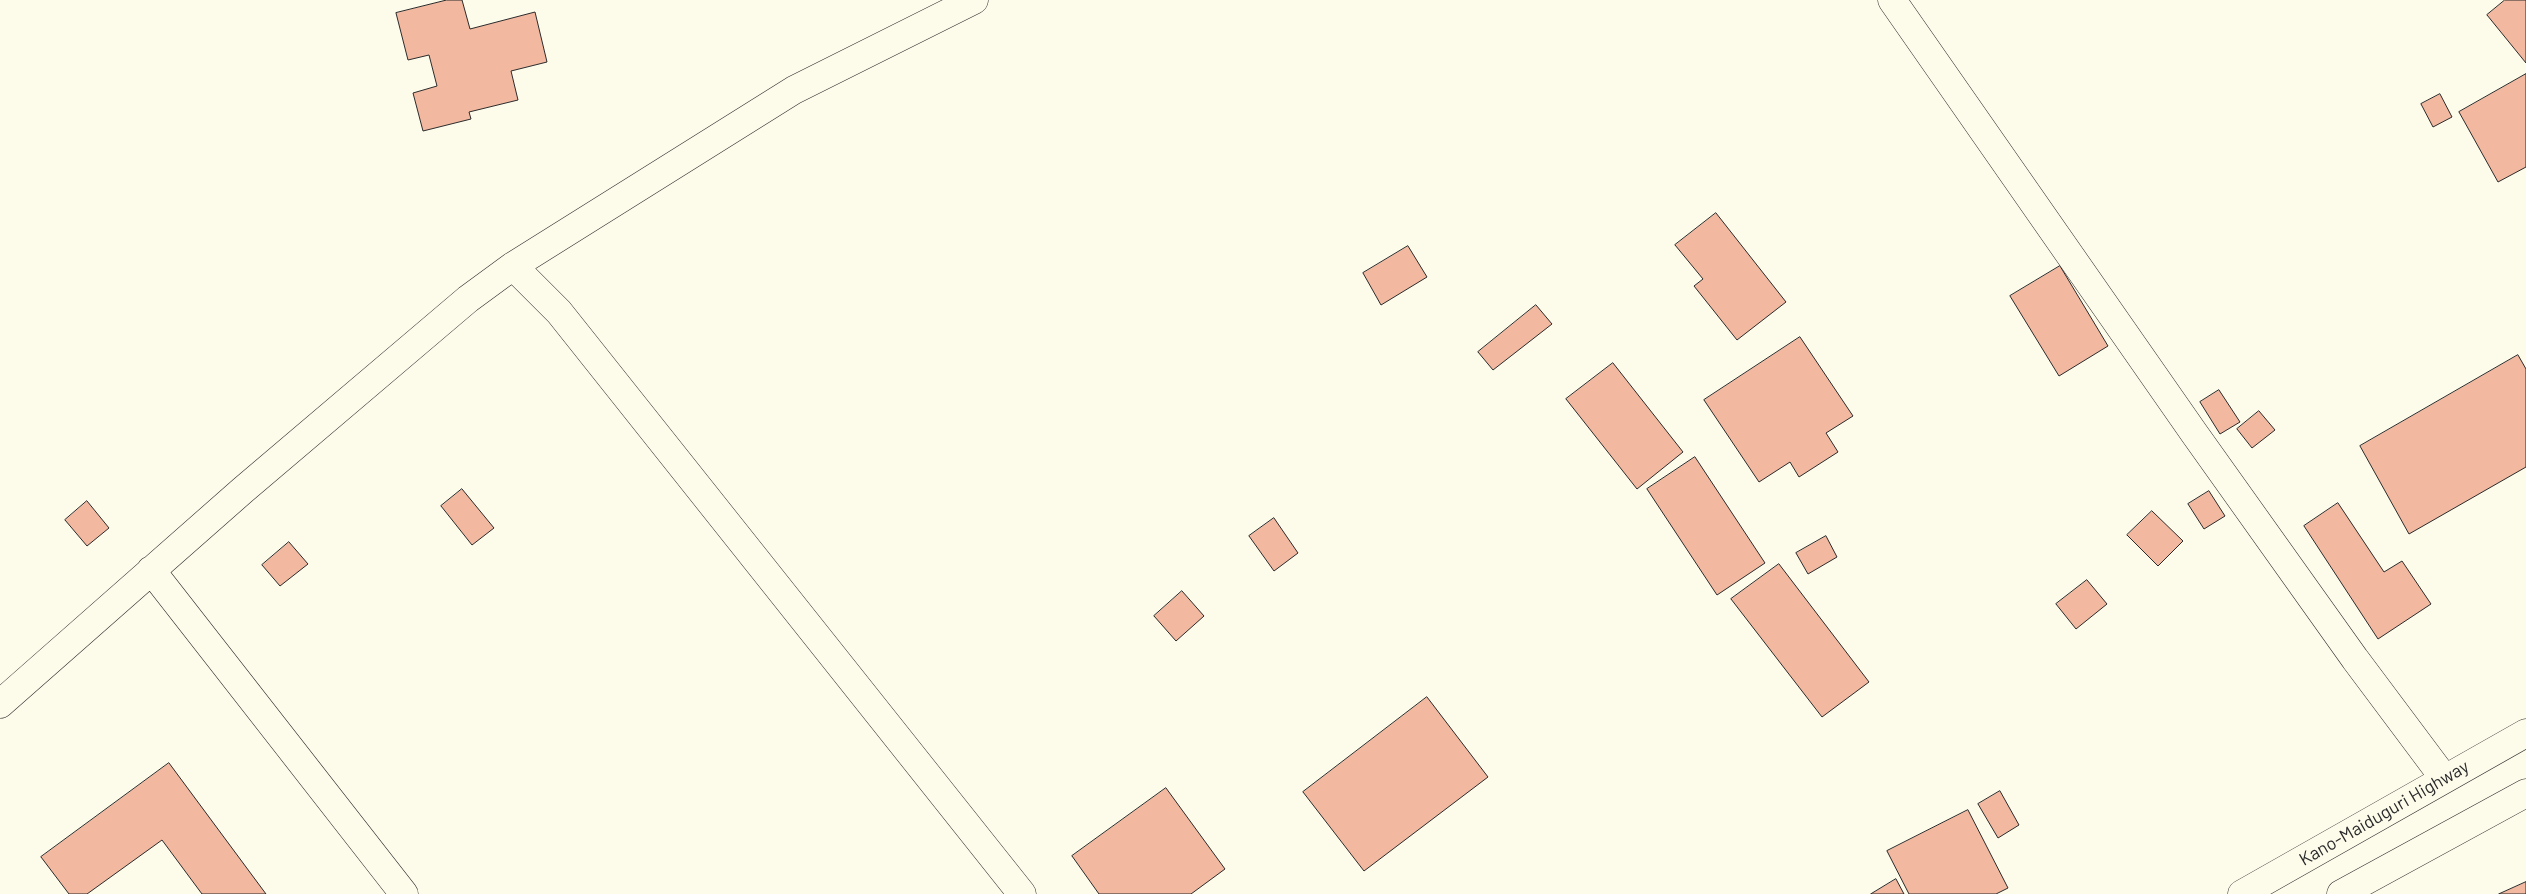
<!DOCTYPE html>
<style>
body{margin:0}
canvas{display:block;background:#fdfbea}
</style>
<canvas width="2526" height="894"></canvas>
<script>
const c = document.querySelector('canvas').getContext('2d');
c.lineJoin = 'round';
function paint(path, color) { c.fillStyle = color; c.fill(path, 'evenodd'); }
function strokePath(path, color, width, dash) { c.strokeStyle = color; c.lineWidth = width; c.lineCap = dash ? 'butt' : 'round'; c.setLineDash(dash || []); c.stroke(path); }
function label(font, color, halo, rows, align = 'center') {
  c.font = font + ' Barlow,sans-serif'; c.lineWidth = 4; c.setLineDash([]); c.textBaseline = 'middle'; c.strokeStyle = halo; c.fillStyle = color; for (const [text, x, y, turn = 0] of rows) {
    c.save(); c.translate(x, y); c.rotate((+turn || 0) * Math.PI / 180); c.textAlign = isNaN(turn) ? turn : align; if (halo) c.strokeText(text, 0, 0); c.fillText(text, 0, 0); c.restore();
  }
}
const building = new Path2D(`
 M 447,0 L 462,0 L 470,29 L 535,12 L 547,62 L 511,71 L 518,100 L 469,112 L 471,119 L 423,131 L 413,93 L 437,86 L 429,55 L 408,60 L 396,13 Z
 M 2505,0 L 2526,0 L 2526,63 L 2487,15 Z
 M 2526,74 L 2526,167 L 2498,182 L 2459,112 Z
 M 2440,94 L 2452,117 L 2433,127 L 2421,104 Z
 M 1716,213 L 1786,302 L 1737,340 L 1694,286 L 1703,279 L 1675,245 Z
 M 1408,246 L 1427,277 L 1381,305 L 1363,273 Z
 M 2060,266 L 2108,346 L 2059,376 L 2010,296 Z
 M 1536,305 L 1552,324 L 1493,370 L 1478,352 Z
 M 1800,337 L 1853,416 L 1826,433 L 1838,452 L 1799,477 L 1790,462 L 1759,482 L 1704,400 Z
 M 2518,355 L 2526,369 L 2526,467 L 2409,534 L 2360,446 Z
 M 1613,363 L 1683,452 L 1637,489 L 1566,399 Z
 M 2219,390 L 2240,422 L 2220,434 L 2200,402 Z
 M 2259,411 L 2275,430 L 2252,448 L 2237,429 Z
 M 1695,457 L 1765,563 L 1717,595 L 1647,489 Z
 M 462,489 L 494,528 L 472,545 L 441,506 Z
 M 2209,491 L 2225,516 L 2204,529 L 2188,504 Z
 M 87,501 L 109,528 L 87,546 L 65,520 Z
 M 2338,503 L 2384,572 L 2402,561 L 2431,604 L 2378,639 L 2304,526 Z
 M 2152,511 L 2183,541 L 2158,566 L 2127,535 Z
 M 1274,518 L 1298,553 L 1274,571 L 1249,536 Z
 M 1826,536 L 1837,557 L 1808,574 L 1796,553 Z
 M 289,542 L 308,564 L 280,586 L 262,565 Z
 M 1779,564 L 1869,682 L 1822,717 L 1731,599 Z
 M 2087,580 L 2107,604 L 2076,629 L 2056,604 Z
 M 1182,591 L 1204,616 L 1176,641 L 1154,616 Z
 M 1427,697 L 1488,777 L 1364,871 L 1303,792 Z
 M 169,763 L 266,894 L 202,894 L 162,840 L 87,894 L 69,894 L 41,857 Z
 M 1166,788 L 1225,869 L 1191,894 L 1099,894 L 1072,856 Z
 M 2000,791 L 2019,825 L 1998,838 L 1978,804 Z
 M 1968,810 L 2008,888 L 1996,894 L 1909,894 L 1887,851 Z
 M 1896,879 L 1904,894 L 1871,894 Z
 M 2526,882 L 2526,894 L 2499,894 Z`);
const minor = new Path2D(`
 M 1892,0 L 2194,433 L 2355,659 L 2444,778
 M 513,266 L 559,312 L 1022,894
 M 151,570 L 404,894
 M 0,704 L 243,490 L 468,299 L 513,266 L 794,90 L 974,0`);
const highway = new Path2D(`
 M 2242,894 L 2526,733
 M 2341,894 L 2526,793`);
const streetNames = [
 ["Kano-Maiduguri Highway",2384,813,-30]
];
paint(building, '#f2b8a0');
strokePath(building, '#2b2b2b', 1);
strokePath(minor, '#2b2b2b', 29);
strokePath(highway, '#2b2b2b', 29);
strokePath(minor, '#fdfbea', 28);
strokePath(highway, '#fdfbea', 28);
label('18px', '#2b2b2b', '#fdfbea', streetNames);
</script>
